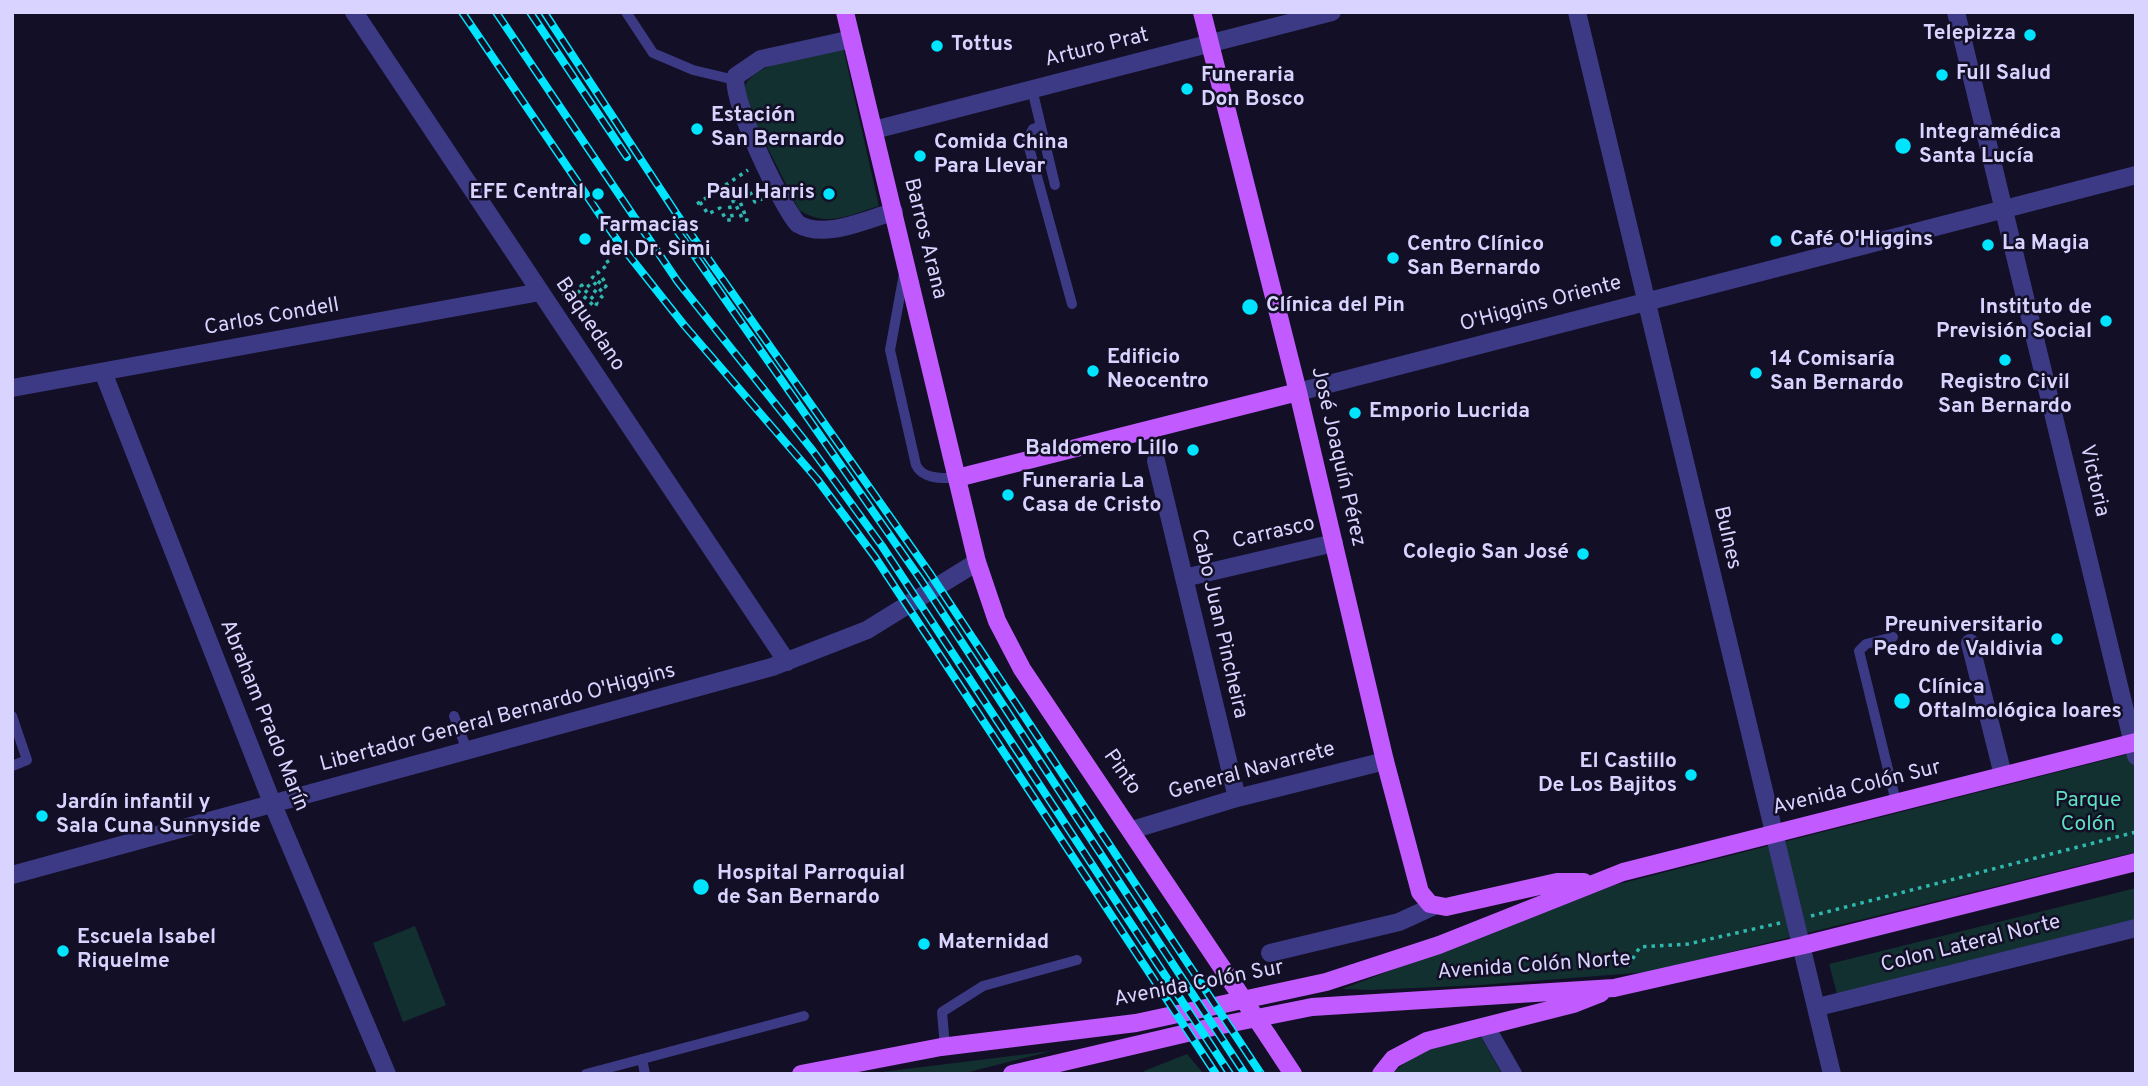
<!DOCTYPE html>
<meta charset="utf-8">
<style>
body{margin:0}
#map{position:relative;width:2148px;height:1086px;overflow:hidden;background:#130f26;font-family:Overpass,sans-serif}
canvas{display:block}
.frame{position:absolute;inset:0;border:14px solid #d9d4ff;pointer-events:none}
</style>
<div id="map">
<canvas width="2148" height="1086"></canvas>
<div class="frame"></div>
</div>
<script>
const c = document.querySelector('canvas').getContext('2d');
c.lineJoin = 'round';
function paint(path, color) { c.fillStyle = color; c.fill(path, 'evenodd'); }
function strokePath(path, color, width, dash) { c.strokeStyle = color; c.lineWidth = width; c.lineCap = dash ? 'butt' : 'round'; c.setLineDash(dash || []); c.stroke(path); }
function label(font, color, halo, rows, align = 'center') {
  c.font = font + ' Overpass,sans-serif'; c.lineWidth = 5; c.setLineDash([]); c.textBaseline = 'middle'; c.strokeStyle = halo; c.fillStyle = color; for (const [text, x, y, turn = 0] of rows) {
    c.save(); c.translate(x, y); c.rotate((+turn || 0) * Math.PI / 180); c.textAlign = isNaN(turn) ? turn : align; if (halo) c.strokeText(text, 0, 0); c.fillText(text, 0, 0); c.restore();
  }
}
const green = new Path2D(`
 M 843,47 L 879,206 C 849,215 827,228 799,210 L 747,107 C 746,102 743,95 744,90 C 748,62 820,53 843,47 Z
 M 2136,752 L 2136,852 L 1649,972 L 1481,985 L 1371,990 L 1342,989 L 1615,885 Z
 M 2136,888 L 2136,925 L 1837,994 L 1829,964 Z
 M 415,926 L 446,1005 L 403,1022 L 373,943 Z
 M 1481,1037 L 1502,1074 L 1391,1074 L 1419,1052 Z
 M 1052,1051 L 961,1074 L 865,1074 Z
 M 1187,1054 L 1204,1074 L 1146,1074 L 1144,1071 Z`);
const path = new Path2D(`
 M 700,202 L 708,214 L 720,208 L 726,220 L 733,220 L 729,204 L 734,201 L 743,220 L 747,220 L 738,196 L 749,190 L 755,202 L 762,199
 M 697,204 L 748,170
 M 563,296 L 576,289 L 595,307 L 597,303 L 581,286 L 585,283 L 602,297 L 603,293 L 591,279 L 593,277 L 605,287 L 607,285 L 598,272 L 609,264 L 601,251
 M 1811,916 L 2136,832
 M 1628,966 L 1640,947 L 1688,944 L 1780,923`);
const service = new Path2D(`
 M 626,12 L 653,53 L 693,70 L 735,80
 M 1032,89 L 1055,185
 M 1041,126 L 1033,129 L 1027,140 L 1072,304
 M 904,274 L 890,350 L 916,465 C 923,480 943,478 957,478
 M 1893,637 L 1866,644 L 1859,651 L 1896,802
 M 12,716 L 27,760 L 12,766
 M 454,716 L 467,750
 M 945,1047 L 942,1012 L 983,986 L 1077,960
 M 642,1059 L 645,1074
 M 586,1074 L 804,1016`);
const minor = new Path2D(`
 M 1577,12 L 1832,1074
 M 852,39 L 761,59 L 736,76 C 729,97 782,207 798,224 C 825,240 866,219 894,212
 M 103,372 L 273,805 L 387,1074
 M 1156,461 L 1237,798
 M 1184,578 L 1334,543
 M 1970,643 L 2003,775
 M 1132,830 L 1237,798 L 1385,761
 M 1270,953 L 1399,922 L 1434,906
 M 1818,1007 L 2136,928
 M 1486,1027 L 1513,1074`);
const tertiary = new Path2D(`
 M 354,12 L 787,662
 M 1956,12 L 2136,756
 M 874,130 L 1332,12
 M 12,388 L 540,292
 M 1298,392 L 2136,175
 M 12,875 L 772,667 L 867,630 L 977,562`);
const primary = new Path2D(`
 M 845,12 L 977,562 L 997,621 L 1022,669 L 1231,981
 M 1202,12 L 1298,392 L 1385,761 L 1420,892 L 1430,904 L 1446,907 L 1557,882 L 1584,882
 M 957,478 L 1298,392
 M 1268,1036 L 1293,1074
 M 801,1074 L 941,1047 L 1136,1023 L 1326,982 L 1439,945 L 1623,872 L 2136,742
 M 1012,1074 L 1217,1026 L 1312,1007 L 1614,988 L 1804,945 L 2136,862
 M 1381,1074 L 1393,1059 L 1427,1041 L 1573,1004 L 1601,993`);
const rail = new Path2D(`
 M 462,12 L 619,243 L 684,325 L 817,479 L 875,557 L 1216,1074
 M 496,12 L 678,282 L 813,451 L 882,546 L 1230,1074
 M 530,12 L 627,157
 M 544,12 L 676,213 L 929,572 L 1261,1074
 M 678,232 L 921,580 L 1245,1074`);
const primaryBridge = new Path2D(`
 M 1231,981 L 1268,1036`);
const markers = [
 [2030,35,7,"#00e5ff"],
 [937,46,7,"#00e5ff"],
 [1942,75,7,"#00e5ff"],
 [1187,89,7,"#00e5ff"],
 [697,129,7,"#00e5ff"],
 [1903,146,9,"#00e5ff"],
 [920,156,7,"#00e5ff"],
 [598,194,7,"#00e5ff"],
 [829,194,7,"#00e5ff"],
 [585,239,7,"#00e5ff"],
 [1776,241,7,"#00e5ff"],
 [1988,245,7,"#00e5ff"],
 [1393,258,7,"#00e5ff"],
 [1250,307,9,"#00e5ff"],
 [2106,321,7,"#00e5ff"],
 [2005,360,7,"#00e5ff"],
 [1093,371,7,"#00e5ff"],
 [1756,373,7,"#00e5ff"],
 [1355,413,7,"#00e5ff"],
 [1193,450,7,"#00e5ff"],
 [1008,495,7,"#00e5ff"],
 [1583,554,7,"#00e5ff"],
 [2057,639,7,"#00e5ff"],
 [1902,701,9,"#00e5ff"],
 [1691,775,7,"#00e5ff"],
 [42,816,7,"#00e5ff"],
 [701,887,9,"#00e5ff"],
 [924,944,7,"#00e5ff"],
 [63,951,7,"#00e5ff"]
];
const poiNames = [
 ["Telepizza",2016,35,"right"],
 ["Tottus",951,46],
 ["Full Salud",1956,75],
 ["Funeraria",1201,77],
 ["Don Bosco",1201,101],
 ["Estación",711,117],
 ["San Bernardo",711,141],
 ["Integramédica",1919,134],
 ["Santa Lucía",1919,158],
 ["Comida China",934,144],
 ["Para Llevar",934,168],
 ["EFE Central",584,194,"right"],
 ["Paul Harris",815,194,"right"],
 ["Farmacias",599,227],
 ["del Dr. Simi",599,251],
 ["Café O'Higgins",1790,241],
 ["La Magia",2002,245],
 ["Centro Clínico",1407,246],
 ["San Bernardo",1407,270],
 ["Clínica del Pin",1266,307],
 ["Instituto de",2092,309,"right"],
 ["Previsión Social",2092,333,"right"],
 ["Edificio",1107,359],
 ["Neocentro",1107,383],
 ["14 Comisaría",1770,361],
 ["San Bernardo",1770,385],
 ["Registro Civil",2005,384,"center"],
 ["San Bernardo",2005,408,"center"],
 ["Emporio Lucrida",1369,413],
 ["Baldomero Lillo",1179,450,"right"],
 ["Funeraria La",1022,483],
 ["Casa de Cristo",1022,507],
 ["Colegio San José",1569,554,"right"],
 ["Preuniversitario",2043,627,"right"],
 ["Pedro de Valdivia",2043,651,"right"],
 ["Clínica",1918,689],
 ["Oftalmológica Ioares",1918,713],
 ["El Castillo",1677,763,"right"],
 ["De Los Bajitos",1677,787,"right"],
 ["Jardín infantil y",56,804],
 ["Sala Cuna Sunnyside",56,828],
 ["Hospital Parroquial",717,875],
 ["de San Bernardo",717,899],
 ["Escuela Isabel",77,939],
 ["Riquelme",77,963],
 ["Maternidad",938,944]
];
const streetNames = [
 ["Arturo Prat",1097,49,-14],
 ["Barros Arana",924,239,76],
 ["O'Higgins Oriente",1541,305,-15],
 ["Carlos Condell",272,318,-10],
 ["Baquedano",589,325,56],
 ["José Joaquín Pérez",1337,457,77],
 ["Victoria",2093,481,77],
 ["Carrasco",1274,534,-13],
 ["Bulnes",1726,538,77],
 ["Cabo Juan Pincheira",1218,624,77],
 ["Abraham Prado Marín",263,716,68],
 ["Libertador General Bernardo O'Higgins",498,719,-15],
 ["General Navarrete",1252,772,-15],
 ["Pinto",1121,773,55],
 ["Avenida Colón Sur",1857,789,-14],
 ["Colon Lateral Norte",1971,945,-14],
 ["Avenida Colón Norte",1534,967,-4],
 ["Avenida Colón Sur",1199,985,-11]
];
const parkNames = [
 ["Parque",2088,802],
 ["Colón",2088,826]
];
paint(green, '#12302f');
strokePath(path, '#2fb8b0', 3.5, [3.5, 5]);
strokePath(service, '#3d3a85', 10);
strokePath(minor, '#3d3a85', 18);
strokePath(tertiary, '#3d3a85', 18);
strokePath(primary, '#c25bff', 18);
strokePath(rail, '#00e5ff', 8);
strokePath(rail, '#130f26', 5, [16]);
strokePath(primaryBridge, '#c25bff', 18);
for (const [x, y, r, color] of markers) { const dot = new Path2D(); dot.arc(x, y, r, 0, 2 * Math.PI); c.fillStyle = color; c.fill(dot); strokePath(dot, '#130f26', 2.5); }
label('bold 21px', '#d9d4ff', '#130f26', poiNames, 'left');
label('21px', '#d9d4ff', '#130f26', streetNames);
label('21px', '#5fe0c0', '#130f26', parkNames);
</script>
